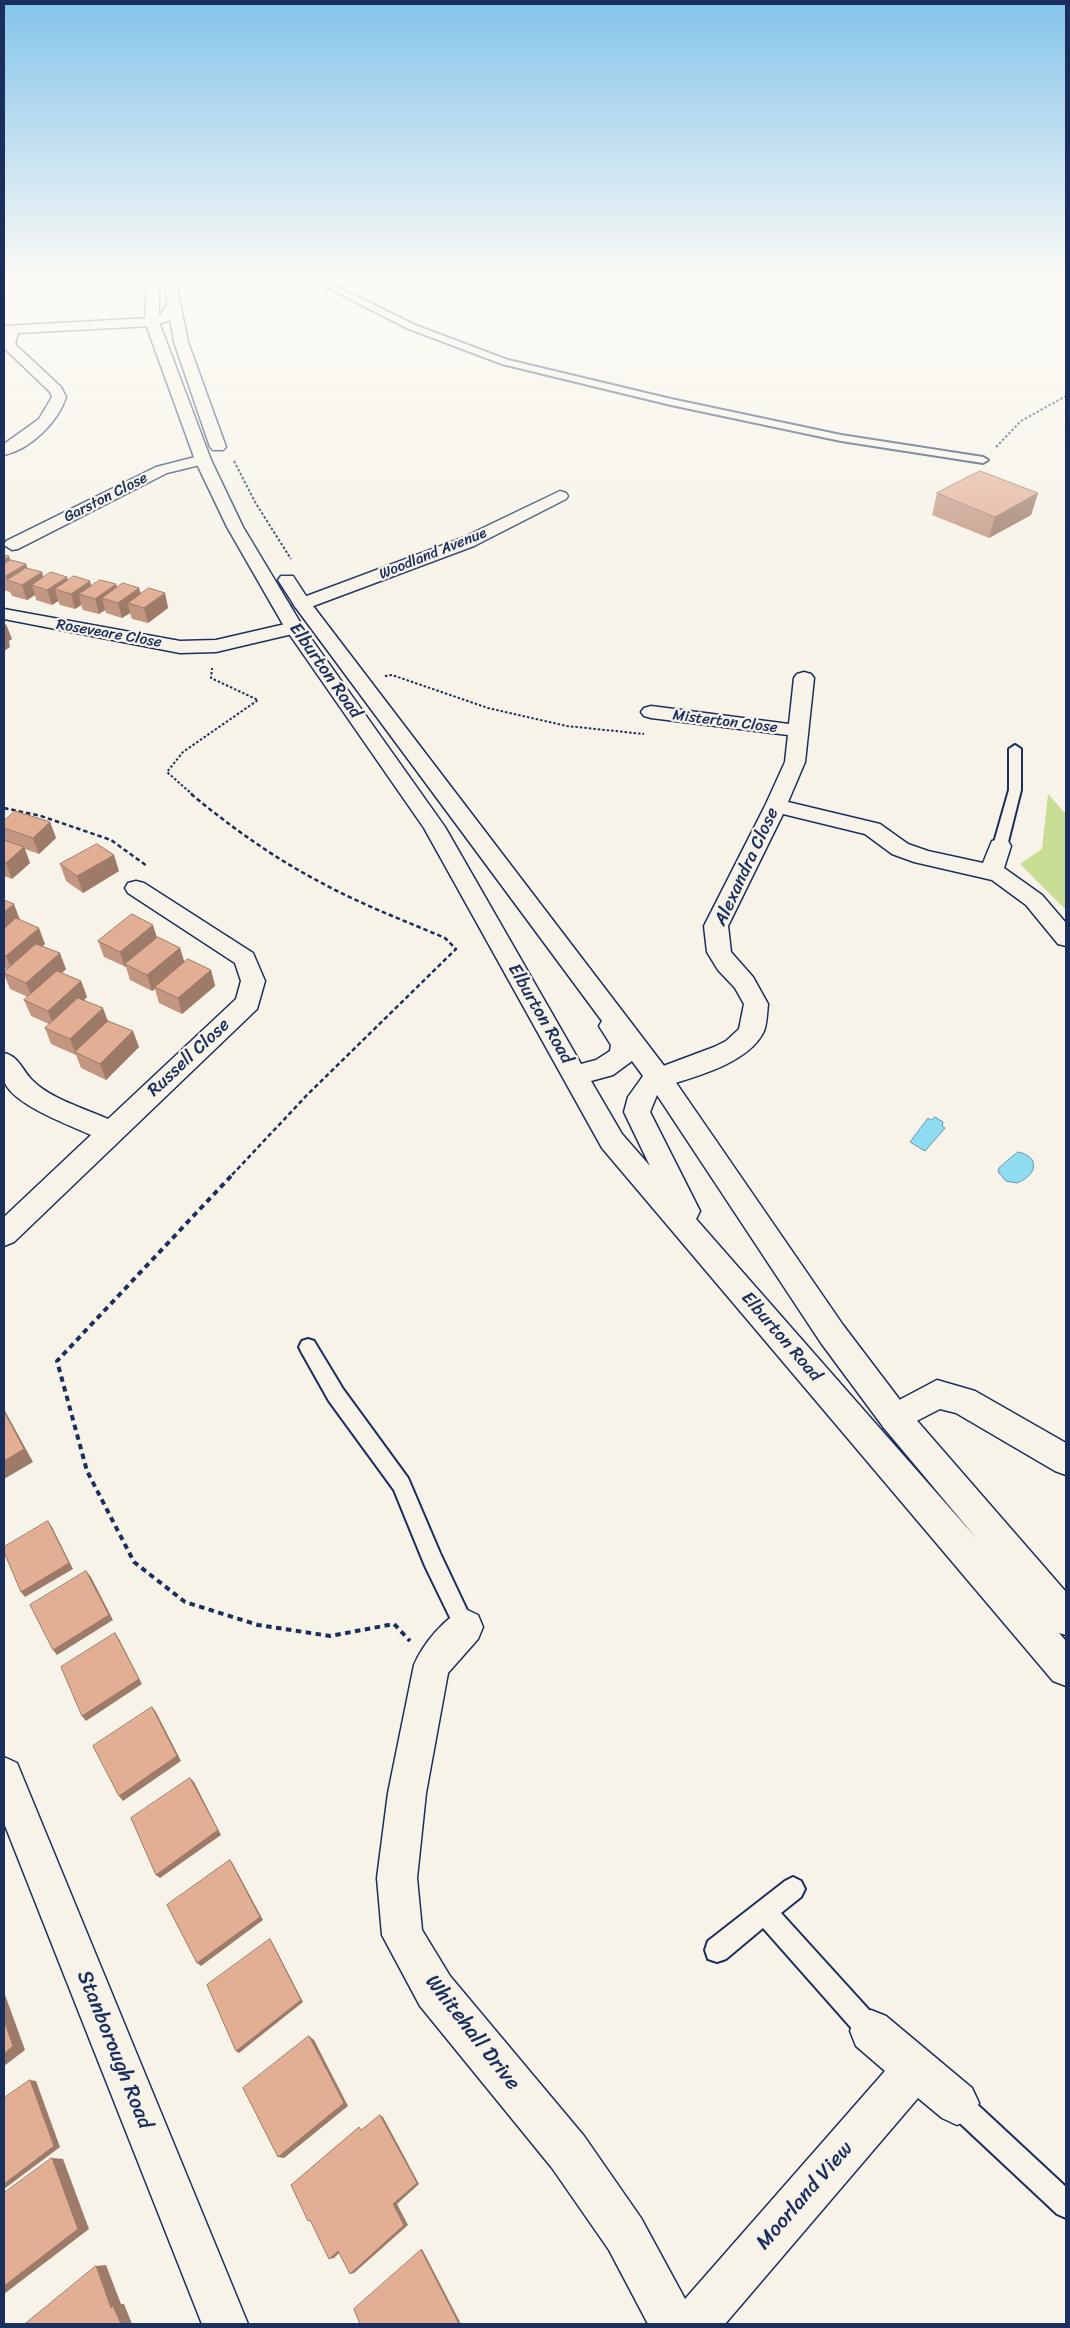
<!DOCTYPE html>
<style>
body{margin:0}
#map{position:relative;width:1070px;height:2328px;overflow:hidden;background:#f7f3e8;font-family:Sriracha,sans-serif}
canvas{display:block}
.frame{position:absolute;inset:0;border:5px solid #1b2f5e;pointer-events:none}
</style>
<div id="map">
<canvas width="1070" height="2328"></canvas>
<div class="frame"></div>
</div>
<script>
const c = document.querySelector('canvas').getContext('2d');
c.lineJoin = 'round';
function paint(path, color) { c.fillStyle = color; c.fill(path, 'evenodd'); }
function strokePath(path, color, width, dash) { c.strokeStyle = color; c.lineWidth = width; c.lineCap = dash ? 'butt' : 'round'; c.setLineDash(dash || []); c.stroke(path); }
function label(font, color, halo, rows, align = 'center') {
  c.font = font + ' Sriracha,sans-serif'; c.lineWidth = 4.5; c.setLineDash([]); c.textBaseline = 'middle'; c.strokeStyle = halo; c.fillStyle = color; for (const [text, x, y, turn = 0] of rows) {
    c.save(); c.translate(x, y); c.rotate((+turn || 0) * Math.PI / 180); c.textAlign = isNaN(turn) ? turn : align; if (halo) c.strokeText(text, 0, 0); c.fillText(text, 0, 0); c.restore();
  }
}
const green = new Path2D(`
 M 1048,794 L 1066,814 L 1066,910 L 1020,864 L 1042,849 Z`);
const water = new Path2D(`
 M 935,1117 L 943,1122 L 942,1126 L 945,1128 L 925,1151 L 910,1142 L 928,1118 L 931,1120 Z
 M 1018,1152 C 1042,1157 1036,1176 1017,1183 L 1006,1181 L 998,1172 L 999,1168 Z`);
const pathFar2 = new Path2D(`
 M 996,447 L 1021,421 L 1066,396
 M 234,461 L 255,502 L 291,559
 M 385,676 L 392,675 L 488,708 L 567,726 L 644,734
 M 193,795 L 167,772 L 183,752 L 258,700 L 211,678 L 212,668`);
const pathFar1 = new Path2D(`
 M 191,794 C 231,827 274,858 320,882 C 360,904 403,920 445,938 L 456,949 L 308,1094 L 230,1177
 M 4,808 L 41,816 L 111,840 L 147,866`);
const path = new Path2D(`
 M 231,1176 L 57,1361 L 87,1471 L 134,1562 L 185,1602 L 258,1625 L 330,1636 L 394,1624 L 410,1641`);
const lane = new Path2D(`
 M 307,277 L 317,277 L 415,325 L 508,360 L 671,399 L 841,435 L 983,457 L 988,460 L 983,463 L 841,441 L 671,405 L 502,364 L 409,329 Z
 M 1015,745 L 1021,749 L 1021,790 L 1007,846 L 1000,850 L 993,846 L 1009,790 L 1009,749 Z
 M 308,1339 L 314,1341 L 343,1389 L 408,1478 L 440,1553 L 475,1627 L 472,1634 L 465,1637 L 458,1634 L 425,1566 L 394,1490 L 329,1401 L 302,1353 L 299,1347 L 302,1341 Z
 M 793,1877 L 801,1881 L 805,1889 L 801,1897 L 781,1913 L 880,2022 L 883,2031 L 880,2040 L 871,2043 L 862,2040 L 763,1928 L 726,1959 L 717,1962 L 708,1959 L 705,1950 L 708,1941 L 785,1881 Z
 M 957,2090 L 966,2094 L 1066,2187 L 1066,2218 L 1057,2214 L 948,2112 L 944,2103 L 948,2094 Z`);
const street = new Path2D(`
 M 173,302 L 179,306 L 171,320 L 152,326 L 18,333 L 15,344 L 61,387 L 66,397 C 58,422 31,449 4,455 L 4,444 L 39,419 L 52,397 L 50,392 L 4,348 L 4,326 L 150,318 L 161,314 L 168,303 Z
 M 203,455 L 211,460 L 208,463 L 167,473 L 18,549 L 12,550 L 4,545 L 6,541 L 156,467 Z
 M 560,491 L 566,493 L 568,496 L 566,499 L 474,546 L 308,608 L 296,608 L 293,604 L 296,600 L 462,538 Z
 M 4,609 L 180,641 L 216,640 L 294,622 L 301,624 L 303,628 L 301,632 L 216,652 L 180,653 L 4,619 Z
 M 804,672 L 811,674 L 814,678 L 805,762 L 788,802 L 880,824 L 908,844 L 928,851 L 983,863 L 992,841 L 1000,839 L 1008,841 L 1011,846 L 1004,868 L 1042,895 L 1066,923 L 1066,946 L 1058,944 L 1026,905 L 992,880 L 914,862 L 892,854 L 865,834 L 783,814 L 728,926 L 731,952 L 753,977 L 768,1004 C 767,1013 767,1023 764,1031 C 749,1064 691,1078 659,1088 L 650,1085 L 646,1078 L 650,1071 L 714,1047 L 726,1041 L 739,1029 L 744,1004 L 735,988 L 718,970 L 707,952 L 704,926 L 765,806 L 785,762 L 788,735 L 651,718 L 644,716 L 641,712 L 644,708 L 651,706 L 789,724 L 794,678 L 797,674 Z
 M 136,881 L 144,883 L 253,953 L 265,981 L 257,1009 L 14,1242 L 4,1246 L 4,1217 L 91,1135 C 70,1125 10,1104 4,1080 C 2,1072 4,1061 4,1053 C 18,1056 22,1069 31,1079 C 50,1099 84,1108 108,1119 L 236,999 L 241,981 L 235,963 L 128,893 L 125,888 L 128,883 Z
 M 937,1380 L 975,1391 L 1066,1443 L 1066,1475 L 1055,1471 L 956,1413 L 940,1409 L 895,1432 L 884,1428 L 879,1418 L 884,1408 Z
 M 465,1609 L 478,1615 L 483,1627 L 478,1639 L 448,1673 L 426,1793 L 417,1878 L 422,1930 L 450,1976 L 584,2136 L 641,2218 L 685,2299 L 885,2071 L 856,2046 L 850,2031 L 856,2016 L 871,2010 L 886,2016 L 972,2088 L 979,2103 L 972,2118 L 957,2125 L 942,2118 L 918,2098 L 725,2324 L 648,2324 L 609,2250 L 552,2168 L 420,2006 L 382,1935 L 377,1878 L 388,1793 L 414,1665 C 423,1644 444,1618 465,1609 Z`);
const secondary = new Path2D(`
 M 4,1757 L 17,1763 L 248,2324 L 202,2324 L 4,1823 Z`);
const primary = new Path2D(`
 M 147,277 L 159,277 L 159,322 L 211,460 L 243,527 L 303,627 L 445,827 L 581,1064 L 596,1060 L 610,1051 L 611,1045 L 599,1026 L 602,1021 L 296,608 L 278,580 L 281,576 L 293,576 L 310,602 L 668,1071 L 843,1325 L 906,1408 L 1066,1592 L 1066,1635 L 1059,1633 L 1066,1641 L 1066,1686 L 1053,1681 L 602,1148 L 424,828 L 285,628 L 227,527 L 195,460 L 145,322 ZM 632,1061 L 643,1076 L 628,1097 L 624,1112 L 650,1166 L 622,1134 L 591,1081 L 613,1075 ZM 657,1095 L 821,1343 L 884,1428 L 977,1539 L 696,1219 L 700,1211 L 650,1112 Z
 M 163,277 L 175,277 L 188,342 L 226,447 L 223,450 L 213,450 L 210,447 L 174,342 Z`);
const wall = new Path2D(`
 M 937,493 L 1038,493 L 1031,515 L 989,538 L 932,515 Z
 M 4,555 L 10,560 L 26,564 L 27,568 L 42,572 L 43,577 L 67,577 L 68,581 L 91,586 L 116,584 L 117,588 L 139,588 L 141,594 L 165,593 L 168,608 L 148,623 L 132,619 L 130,613 L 122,618 L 106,613 L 105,610 L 99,614 L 83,610 L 81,605 L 75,609 L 60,605 L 58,601 L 52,605 L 36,600 L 35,595 L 27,600 L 12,596 L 10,592 L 4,590 Z
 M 4,821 L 50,822 L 56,838 L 39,854 L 25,849 L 30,863 L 12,879 L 4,876 Z
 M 60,864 L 119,871 L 83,893 L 66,881 Z
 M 4,900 L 20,920 L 45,944 L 42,946 L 66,969 L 62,973 L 81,981 L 87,997 L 84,1000 L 139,1047 L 106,1080 L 81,1068 L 76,1055 L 51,1044 L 45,1028 L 49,1024 L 31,1016 L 24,1000 L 28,997 L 10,989 L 4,974 L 4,972 L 7,969 L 4,968 Z
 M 157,938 L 180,948 L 184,962 L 211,970 L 215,986 L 182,1014 L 159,1003 L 155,989 L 152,991 L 130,980 L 126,967 L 104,957 L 98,941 Z`);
const shadedWall = new Path2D(`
 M 1038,493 L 1031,515 L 989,538 L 995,517 Z
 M 9,556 L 14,571 L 26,564 L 31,579 L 8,581 L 6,576 L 4,576 L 4,560 Z
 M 42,572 L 46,587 L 32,585 L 35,595 L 27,600 L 22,585 Z
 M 67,577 L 71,592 L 55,589 L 58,601 L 52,605 L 47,590 Z
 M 90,581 L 94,596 L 79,594 L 81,605 L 75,609 L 71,594 Z
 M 116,584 L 120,599 L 102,598 L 105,610 L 99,614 L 95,599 Z
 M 139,588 L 143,603 L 128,603 L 130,613 L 122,618 L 118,603 Z
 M 165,593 L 168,608 L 148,623 L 144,608 Z
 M 6,624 L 12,639 L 9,641 L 10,647 L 4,651 L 4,626 Z
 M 50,822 L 56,838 L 39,854 L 33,838 Z
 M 24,847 L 30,863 L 12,879 L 6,863 Z
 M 114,855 L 119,871 L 83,893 L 77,876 Z
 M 14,904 L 20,920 L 4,934 L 4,912 Z
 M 153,925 L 158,941 L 125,964 L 125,968 L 120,952 Z
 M 39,928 L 45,944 L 13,972 L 6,956 Z
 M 180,948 L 185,964 L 155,987 L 155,989 L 152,991 L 147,975 Z
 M 60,953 L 66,969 L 33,999 L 26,983 Z
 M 211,970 L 215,986 L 182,1014 L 178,998 Z
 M 81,981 L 87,997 L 54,1027 L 48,1011 Z
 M 103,1008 L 109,1024 L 75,1052 L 76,1055 L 70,1039 Z
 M 133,1031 L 139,1047 L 106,1080 L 100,1064 Z
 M 4,1409 L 33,1462 L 4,1479 Z
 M 48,1521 L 52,1527 L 73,1569 L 25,1597 L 21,1592 Z
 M 86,1571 L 91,1577 L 113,1620 L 57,1655 L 53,1650 Z
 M 115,1633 L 119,1639 L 142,1684 L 86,1721 L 82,1716 Z
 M 152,1707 L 156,1712 L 181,1761 L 123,1801 L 119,1796 Z
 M 190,1778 L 194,1782 L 221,1835 L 160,1878 L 156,1875 Z
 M 230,1860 L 233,1864 L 263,1920 L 201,1966 L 197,1963 Z
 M 270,1939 L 272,1942 L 303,2002 L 239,2053 L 236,2051 Z
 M 4,1992 L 25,2050 L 4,2066 Z
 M 309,2036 L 314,2040 L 348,2106 L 284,2158 L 278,2157 Z
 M 30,2080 L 36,2081 L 60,2147 L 4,2189 L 4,2184 Z
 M 380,2115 L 383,2117 L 419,2184 L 397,2204 L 408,2225 L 354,2273 L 350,2274 L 393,2204 Z
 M 52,2158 L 63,2159 L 89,2229 L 4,2294 L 4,2286 Z
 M 422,2249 L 461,2324 L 459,2324 L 421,2250 Z
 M 342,2250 L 334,2258 L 329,2259 L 338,2251 Z
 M 106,2265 L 121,2304 L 124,2304 L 132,2324 L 121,2324 L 111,2308 L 96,2266 Z`);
const building = new Path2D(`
 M 980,471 L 1038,493 L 995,517 L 937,493 Z
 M 4,555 L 9,556 L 4,560 Z
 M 11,560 L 26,564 L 6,576 L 4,576 L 4,564 Z
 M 26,568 L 42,572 L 22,585 L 7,580 Z
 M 51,572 L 67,577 L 47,590 L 32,585 Z
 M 74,576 L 90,581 L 71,594 L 55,589 Z
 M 100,580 L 116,584 L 95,599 L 79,594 Z
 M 123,583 L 139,588 L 118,603 L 102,598 Z
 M 149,588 L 165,593 L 144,608 L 128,603 Z
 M 15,811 L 50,822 L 33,838 L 4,828 L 4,821 Z
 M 4,840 L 24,847 L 6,863 L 4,862 Z
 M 97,844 L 114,855 L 77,876 L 60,864 Z
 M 4,900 L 14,904 L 4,912 Z
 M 132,914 L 153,925 L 120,952 L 98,941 Z
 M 16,918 L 39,928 L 6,956 L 4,955 L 4,929 Z
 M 158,937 L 180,948 L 147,975 L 125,964 Z
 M 36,944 L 60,953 L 26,983 L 4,973 L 4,972 Z
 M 188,959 L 211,970 L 178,998 L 155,987 Z
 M 57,971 L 81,981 L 48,1011 L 24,1000 Z
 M 78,998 L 103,1008 L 70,1039 L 45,1028 Z
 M 108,1021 L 133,1031 L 100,1064 L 75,1052 Z
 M 4,1411 L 24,1449 L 4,1461 Z
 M 48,1521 L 69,1563 L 21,1592 L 4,1552 L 4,1547 Z
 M 86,1571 L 109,1615 L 53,1650 L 30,1605 Z
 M 115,1633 L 139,1679 L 82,1716 L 61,1667 Z
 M 152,1707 L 177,1756 L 119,1796 L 93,1746 Z
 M 190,1778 L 218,1830 L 156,1875 L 131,1818 Z
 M 230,1860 L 260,1917 L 197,1963 L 167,1905 Z
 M 270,1939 L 301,2000 L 236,2051 L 207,1985 Z
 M 4,2020 L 13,2046 L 4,2054 Z
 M 309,2036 L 344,2103 L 278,2157 L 243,2088 Z
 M 30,2080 L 54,2146 L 4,2184 L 4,2098 Z
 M 380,2115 L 417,2183 L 393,2204 L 404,2225 L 350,2274 L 338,2251 L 329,2259 L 310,2220 L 308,2221 L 291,2185 L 359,2127 L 361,2130 Z
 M 52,2158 L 78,2229 L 4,2286 L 4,2193 Z
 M 421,2250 L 459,2324 L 360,2324 L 354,2309 Z
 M 96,2266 L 111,2308 L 113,2306 L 121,2324 L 25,2324 Z`);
const farStreetnames = [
 ["Garston Close",106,498,-27],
 ["Woodland Avenue",433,554,-22],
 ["Roseveare Close",109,634,10],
 ["Misterton Close",725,722,7]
];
const streetNames = [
 ["Elburton Road",325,671,55],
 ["Alexandra Close",747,867,-65],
 ["Elburton Road",540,1014,60],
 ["Russell Close",189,1058,-43],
 ["Elburton Road",781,1337,49]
];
const nearStreetnames = [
 ["Whitehall Drive",472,2033,52],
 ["Stanborough Road",114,2050,68],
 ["Moorland View",805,2196,-49]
];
paint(green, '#c7de94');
paint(water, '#8fdbf0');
strokePath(water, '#6196b6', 1);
strokePath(lane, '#1b2f5e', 4);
strokePath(street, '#1b2f5e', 3);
strokePath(secondary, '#1b2f5e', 3);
strokePath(primary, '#1b2f5e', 3);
strokePath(pathFar2, '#1b2f5e', 2, [2.5, 2]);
strokePath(pathFar1, '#1b2f5e', 2.5, [4.5, 3]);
strokePath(path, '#1b2f5e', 4, [5.5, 4.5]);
paint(lane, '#f7f3e8');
paint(street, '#f7f3e8');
paint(secondary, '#f7f3e8');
paint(primary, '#f7f3e8');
paint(wall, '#c29680');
paint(shadedWall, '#9e7a68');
paint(building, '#e2af95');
strokePath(building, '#9e7a68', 1);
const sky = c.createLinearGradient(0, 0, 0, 603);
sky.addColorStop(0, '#84c4eb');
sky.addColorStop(0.46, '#fbfaf5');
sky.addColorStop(1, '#fbfaf500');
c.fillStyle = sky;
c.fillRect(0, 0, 1070, 603);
label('15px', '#1b2f5e', '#f7f3e8', farStreetnames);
label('18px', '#1b2f5e', '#f7f3e8', streetNames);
label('21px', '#1b2f5e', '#f7f3e8', nearStreetnames);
</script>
